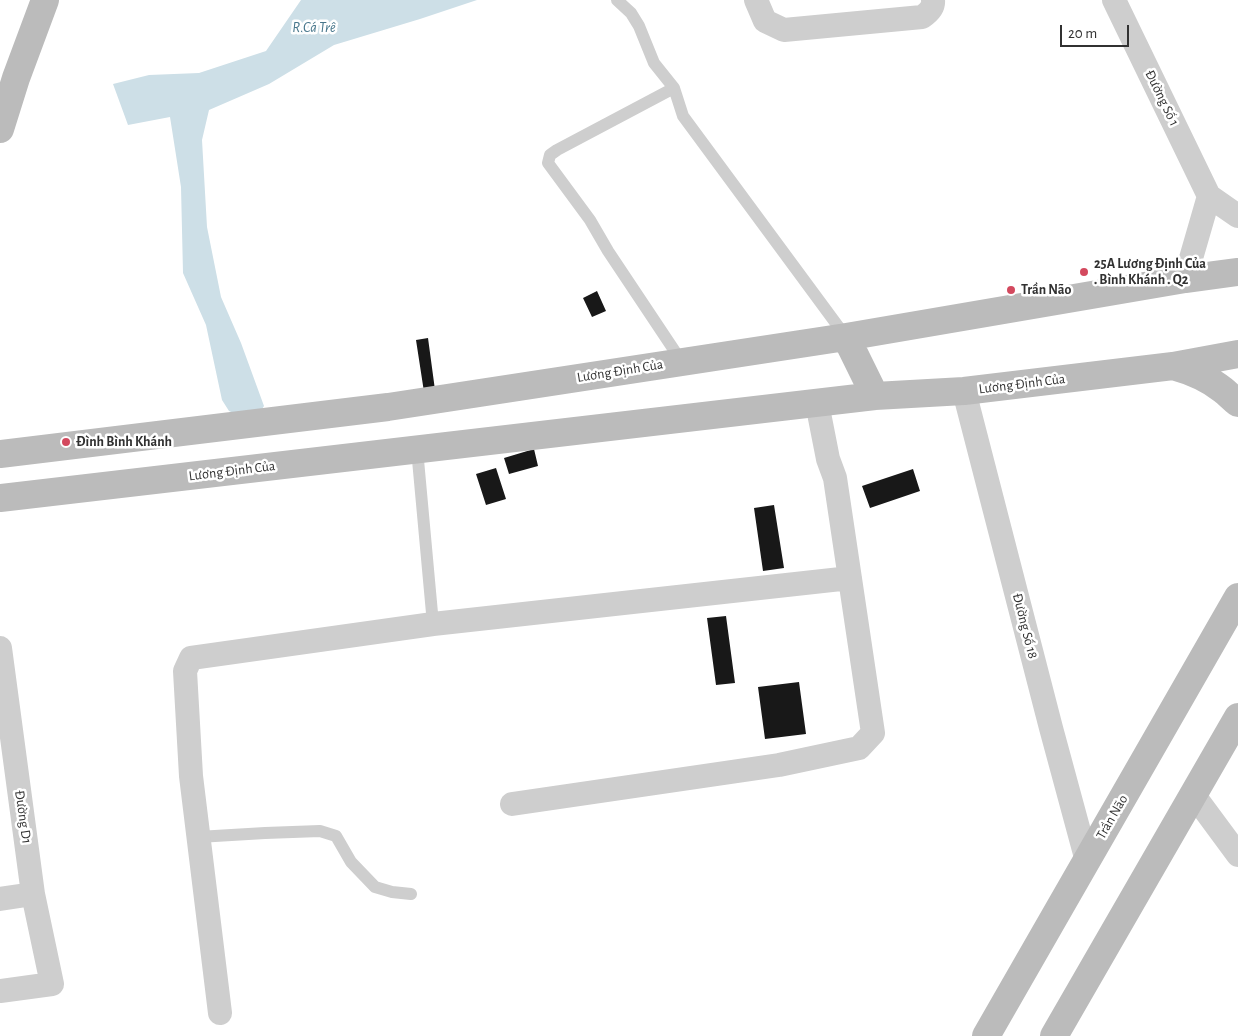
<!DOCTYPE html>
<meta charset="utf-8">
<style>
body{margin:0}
#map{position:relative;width:1238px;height:1036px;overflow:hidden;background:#fff;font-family:"Alegreya Sans",sans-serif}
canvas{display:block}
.scale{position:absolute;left:1060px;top:25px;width:69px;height:22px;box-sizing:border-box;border:2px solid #313131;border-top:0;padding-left:6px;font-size:15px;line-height:18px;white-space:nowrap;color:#313131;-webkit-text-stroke:4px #fff;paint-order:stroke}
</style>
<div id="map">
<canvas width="1238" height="1036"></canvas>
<div class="scale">20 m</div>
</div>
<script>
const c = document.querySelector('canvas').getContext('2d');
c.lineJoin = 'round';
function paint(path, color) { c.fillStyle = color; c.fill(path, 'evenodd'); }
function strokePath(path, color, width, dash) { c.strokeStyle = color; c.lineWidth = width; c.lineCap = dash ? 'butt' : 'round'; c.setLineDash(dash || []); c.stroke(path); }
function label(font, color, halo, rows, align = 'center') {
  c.font = font + ' "Alegreya Sans",sans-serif'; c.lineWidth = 5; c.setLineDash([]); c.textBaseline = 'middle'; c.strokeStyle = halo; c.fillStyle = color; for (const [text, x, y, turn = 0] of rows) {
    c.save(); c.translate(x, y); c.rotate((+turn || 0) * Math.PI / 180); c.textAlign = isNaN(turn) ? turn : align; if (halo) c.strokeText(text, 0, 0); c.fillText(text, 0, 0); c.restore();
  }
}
const water = new Path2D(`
 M 301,0 L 477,0 L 420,19 L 334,45 L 269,84 L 209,110 L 202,140 L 207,227 L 221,297 L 241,343 L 264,406 L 256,419 L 244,418 L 229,411 L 222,400 L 206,325 L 183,273 L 181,187 L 170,117 L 128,125 L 113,84 L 149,75 L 199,73 L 266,51 Z`);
const building = new Path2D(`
 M 597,291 L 606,311 L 592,317 L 583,298 Z
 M 428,338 L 435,390 L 424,392 L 416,340 Z
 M 534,449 L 538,466 L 509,474 L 504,458 Z
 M 496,468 L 506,499 L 486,505 L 476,474 Z
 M 913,469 L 920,491 L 870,508 L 862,486 Z
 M 774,505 L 784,568 L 763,571 L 754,508 Z
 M 726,616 L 735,683 L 716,685 L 707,618 Z
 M 799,682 L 806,734 L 765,739 L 758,687 Z`);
const lane = new Path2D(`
 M 617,0 L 631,13 L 639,26 L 654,63 L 674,88 L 683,116 L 846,337
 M 674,88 L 557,150 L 550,155 L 548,163 L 590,220 L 608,251 L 682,362
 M 417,449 L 433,624
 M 198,837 L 265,833 L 320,831 L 336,836 L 351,862 L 375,887 L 392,892 L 411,894`);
const street = new Path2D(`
 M 756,0 L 765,21 L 784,30 L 922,17 C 928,13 934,8 933,0
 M 1114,0 L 1209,196 L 1238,216
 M 1185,279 L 1209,196
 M 964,391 L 1051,728 L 1087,861
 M 0,648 L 33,894 L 52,984 L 0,991
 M 1193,794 L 1238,855
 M 512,804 L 779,765 L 859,748 L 873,733 L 835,478 L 828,459 L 817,403
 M 0,899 L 33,894
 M 220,1013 L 191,776 L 185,671 L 191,658 L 433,624 L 850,578`);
const secondary = new Path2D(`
 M 0,129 L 16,78 L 45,0
 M 846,337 L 875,396
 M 1173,366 C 1191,371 1208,378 1223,390 C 1228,394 1233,399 1238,403
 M 0,454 L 388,407 L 846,337 L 1185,279 L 1238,272
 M 0,498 L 875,396 L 964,391 L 1173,366 L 1238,354
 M 986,1036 L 1238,597
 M 1054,1036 L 1238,717`);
const markers = [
 [1084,272,5,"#d3495e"],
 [1011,290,5,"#d3495e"],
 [66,442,5,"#d3495e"]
];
const streetNames = [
 ["Đường Số 1",1162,98,64],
 ["Lương Định Của",620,371,-9],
 ["Lương Định Của",1022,384,-7],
 ["Lương Định Của",232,471,-7],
 ["Đường Số 18",1025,626,76],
 ["Đường D1",23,817,82],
 ["Trần Não",1112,817,-60]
];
const poiNames = [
 ["25A Lương Định Của",1094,264],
 [". Bình Khánh . Q2",1094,280],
 ["Trần Não",1021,290],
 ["Đình Bình Khánh",76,442]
];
const waterNames = [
 ["R.Cá Trê",314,27]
];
paint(water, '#cddfe7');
paint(building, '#181818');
strokePath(lane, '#cecece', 12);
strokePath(street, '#cecece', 24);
strokePath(secondary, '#bbb', 28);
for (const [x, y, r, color] of markers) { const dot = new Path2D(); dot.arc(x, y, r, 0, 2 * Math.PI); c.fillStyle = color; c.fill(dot); strokePath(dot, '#fff', 2); }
label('14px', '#313131', '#fff', streetNames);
label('bold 14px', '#313131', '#fff', poiNames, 'left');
label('italic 15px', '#47768b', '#fff', waterNames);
</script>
